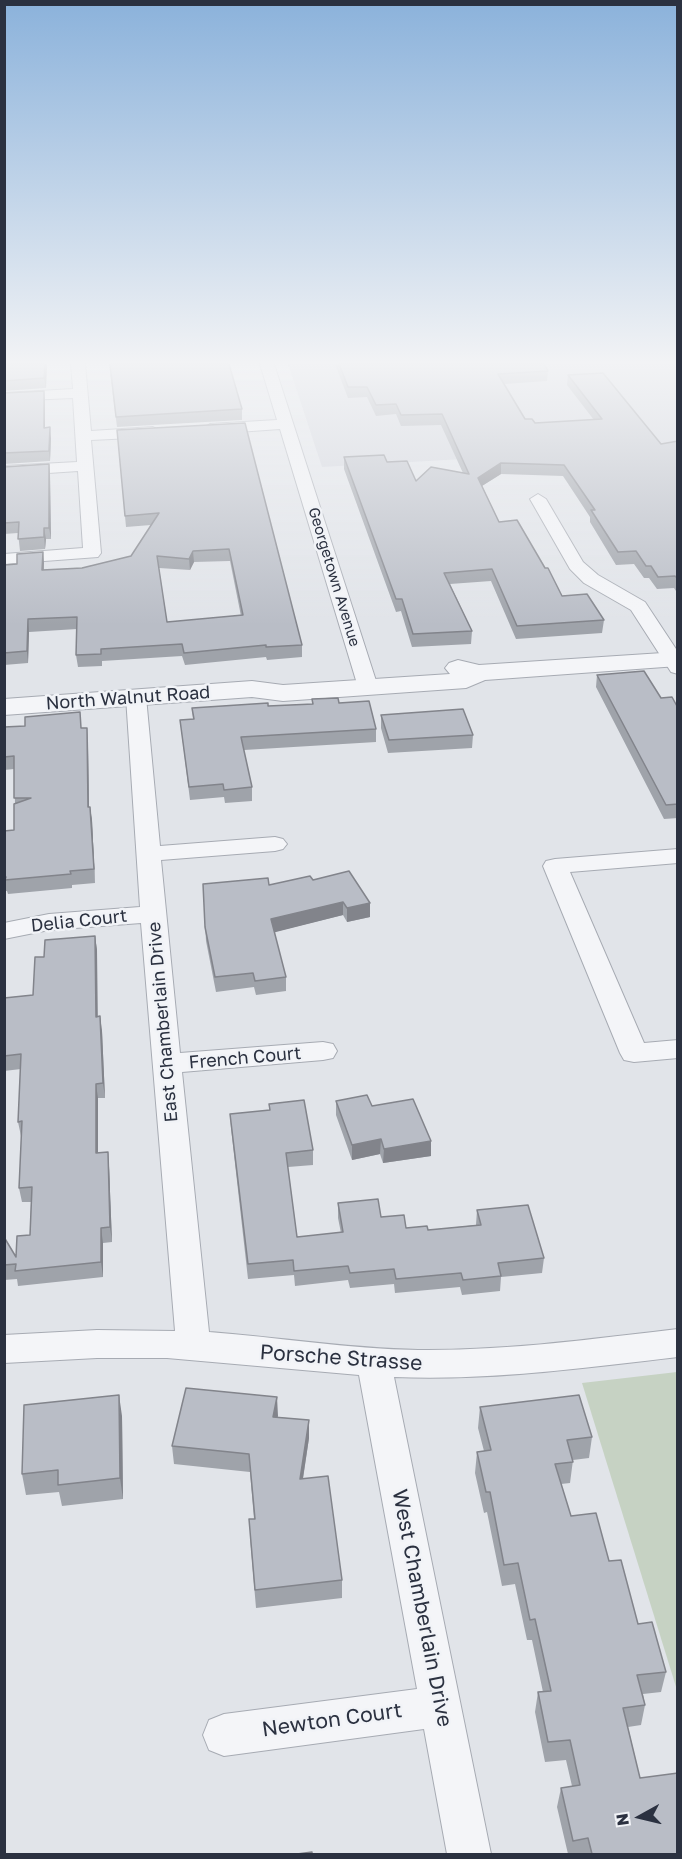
<!DOCTYPE html>
<style>
body{margin:0}
#map{position:relative;width:682px;height:1859px;overflow:hidden;background:#e1e4e9;font-family:"Golos Text",sans-serif}
canvas{display:block}
.frame{position:absolute;inset:0;border:6px solid #2b3140;pointer-events:none}
.north{position:absolute;left:610px;top:1787px;width:60px;height:60px;-webkit-text-stroke:4px #f1f3f7;paint-order:stroke;rotate:262deg;font-size:16px;font-weight:700;line-height:24px;text-align:center;color:#2b3140}
.north::after{content:'';display:block;margin:auto;width:21px;height:27px;background:#2b3140;clip-path:polygon(50% 0,100% 100%,50% 72%,0 100%)}
</style>
<div id="map">
<canvas width="682" height="1859"></canvas>
<div class="frame"></div>
<div class="north">N</div>
</div>
<script>
const c = document.querySelector('canvas').getContext('2d');
c.lineJoin = 'round';
function paint(path, color) { c.fillStyle = color; c.fill(path, 'evenodd'); }
function strokePath(path, color, width, dash) { c.strokeStyle = color; c.lineWidth = width; c.lineCap = dash ? 'butt' : 'round'; c.setLineDash(dash || []); c.stroke(path); }
function label(font, color, halo, rows, align = 'center') {
  c.font = font + ' "Golos Text",sans-serif'; c.lineWidth = 5; c.setLineDash([]); c.textBaseline = 'middle'; c.strokeStyle = halo; c.fillStyle = color; for (const [text, x, y, turn = 0] of rows) {
    c.save(); c.translate(x, y); c.rotate((+turn || 0) * Math.PI / 180); c.textAlign = isNaN(turn) ? turn : align; if (halo) c.strokeText(text, 0, 0); c.fillText(text, 0, 0); c.restore();
  }
}
const built = new Path2D(`
 M 288,364 L 677,364 L 677,447 L 322,467 Z`);
const green = new Path2D(`
 M 677,1372 L 678,1372 L 677,1690 L 582,1383 Z`);
const minor = new Path2D(`
 M 71,364 L 85,364 L 91,431 L 153,427 L 161,432 L 153,437 L 91,440 L 101,553 L 98,557 L 4,564 L 4,554 L 83,548 L 78,471 L 4,476 L 4,466 L 77,462 L 73,398 L 4,401 L 4,393 L 73,389 Z
 M 260,364 L 274,364 L 378,687 L 375,691 L 368,693 L 361,691 L 358,687 L 280,429 L 210,434 L 202,429 L 210,424 L 277,420 Z
 M 538,494 L 546,499 L 583,562 L 598,575 L 645,602 L 678,652 L 678,674 L 671,672 L 631,610 L 584,583 L 570,569 L 530,499 Z
 M 136,691 L 143,693 L 146,697 L 160,846 L 275,837 L 283,839 L 287,844 L 283,849 L 275,851 L 161,860 L 180,1053 L 323,1042 L 333,1044 L 337,1051 L 333,1058 L 323,1060 L 182,1072 L 209,1332 C 278,1337 348,1349 418,1350 C 505,1351 591,1339 678,1329 L 678,1357 C 583,1368 489,1381 394,1377 L 491,1854 L 447,1854 L 424,1729 L 224,1756 L 209,1750 L 203,1735 L 209,1720 L 224,1714 L 417,1689 L 359,1375 L 167,1358 L 97,1358 L 4,1363 L 4,1335 L 97,1330 L 175,1331 L 141,923 L 49,930 L 4,939 L 4,923 L 49,914 L 140,907 L 126,697 L 129,693 Z
 M 678,849 L 678,863 L 570,872 L 644,1043 L 678,1040 L 678,1058 L 634,1062 L 624,1060 L 620,1053 L 543,866 L 546,861 L 555,859 Z`);
const tertiary = new Path2D(`
 M 678,652 L 678,666 L 485,680 L 466,688 L 283,701 L 252,697 L 4,715 L 4,699 L 252,681 L 283,685 L 450,674 L 445,668 L 449,663 L 458,660 L 479,665 Z`);
const wall = new Path2D(`
 M 4,364 L 47,364 L 46,388 L 4,391 Z
 M 109,364 L 242,409 L 242,420 L 117,427 Z
 M 335,364 L 544,364 L 548,371 L 547,381 L 504,384 L 525,419 L 535,423 L 594,420 L 567,385 L 568,375 L 661,444 L 678,441 L 678,594 L 674,588 L 657,589 L 649,578 L 644,578 L 634,564 L 616,565 L 590,522 L 590,517 L 563,476 L 501,474 L 482,486 L 499,522 L 545,568 L 562,596 L 604,620 L 602,633 L 516,639 L 491,581 L 450,584 L 472,631 L 471,644 L 412,647 L 401,611 L 396,612 L 344,469 L 344,457 L 387,462 L 416,481 L 463,473 L 441,425 L 401,426 L 396,414 L 376,416 L 367,397 L 348,398 Z
 M 4,393 L 45,401 L 45,428 L 51,438 L 50,461 L 4,464 Z
 M 245,423 L 302,645 L 302,657 L 267,660 L 266,657 L 185,665 L 182,656 L 102,661 L 102,666 L 78,667 L 76,655 L 77,629 L 29,632 L 28,663 L 4,665 L 4,565 L 17,564 L 43,552 L 44,570 L 82,568 L 131,556 L 151,525 L 126,527 L 117,430 ZM 230,561 L 241,616 L 167,622 L 159,568 L 190,570 L 194,562 Z
 M 49,464 L 50,475 L 51,539 L 46,539 L 45,549 L 20,551 L 18,533 L 4,534 L 4,467 Z
 M 597,675 L 661,698 L 678,708 L 678,818 L 664,819 L 596,687 Z
 M 312,699 L 339,703 L 376,729 L 376,742 L 244,750 L 252,787 L 252,801 L 225,803 L 224,797 L 190,800 L 180,720 L 193,719 L 192,708 L 268,706 L 312,704 Z
 M 381,715 L 473,735 L 472,748 L 388,753 L 381,728 Z
 M 4,727 L 81,728 L 88,741 L 89,807 L 92,820 L 95,883 L 72,885 L 72,888 L 8,894 L 7,891 L 4,891 L 4,831 L 14,830 L 15,803 L 14,769 L 4,770 Z
 M 313,880 L 370,903 L 370,917 L 347,922 L 343,915 L 274,932 L 286,977 L 286,991 L 256,995 L 254,987 L 216,992 L 206,941 L 203,884 L 269,885 Z
 M 95,936 L 97,950 L 97,1017 L 102,1031 L 105,1098 L 98,1098 L 98,1152 L 109,1166 L 112,1242 L 103,1243 L 103,1277 L 18,1286 L 17,1279 L 4,1280 L 4,1237 L 16,1257 L 30,1235 L 31,1202 L 22,1202 L 19,1188 L 22,1136 L 21,1136 L 18,1122 L 21,1069 L 4,1071 L 4,998 L 33,995 L 44,957 Z
 M 336,1101 L 372,1106 L 431,1141 L 431,1156 L 383,1163 L 380,1154 L 352,1160 L 336,1115 Z
 M 269,1104 L 313,1150 L 313,1165 L 288,1167 L 297,1237 L 341,1233 L 338,1218 L 338,1203 L 381,1217 L 406,1228 L 428,1230 L 476,1225 L 477,1210 L 544,1258 L 542,1273 L 501,1277 L 500,1291 L 462,1295 L 460,1287 L 395,1293 L 394,1284 L 350,1288 L 348,1280 L 295,1286 L 294,1275 L 248,1279 L 231,1128 L 230,1114 L 269,1110 Z
 M 480,1407 L 592,1437 L 589,1458 L 573,1460 L 570,1483 L 561,1484 L 571,1516 L 609,1561 L 638,1624 L 666,1672 L 661,1692 L 643,1694 L 645,1705 L 641,1725 L 628,1727 L 640,1778 L 678,1854 L 568,1854 L 557,1807 L 561,1788 L 572,1786 L 566,1760 L 545,1762 L 535,1712 L 538,1692 L 543,1692 L 532,1640 L 527,1640 L 515,1584 L 502,1586 L 487,1512 L 484,1513 L 475,1473 L 477,1452 L 484,1451 L 478,1428 Z
 M 122,1416 L 123,1499 L 62,1506 L 59,1492 L 26,1495 L 22,1474 Z
 M 277,1417 L 309,1420 L 309,1438 L 303,1479 L 342,1580 L 342,1598 L 256,1608 L 250,1537 L 254,1519 L 250,1472 L 174,1464 L 172,1446 Z`);
const shadedWall = new Path2D(`
 M 45,364 L 47,364 L 46,388 L 44,378 Z
 M 44,391 L 45,401 L 45,438 L 44,428 Z
 M 50,427 L 51,438 L 50,461 L 49,451 Z
 M 501,463 L 501,474 L 477,489 L 478,478 Z
 M 49,464 L 50,475 L 51,539 L 49,528 Z
 M 44,528 L 46,539 L 45,549 L 44,537 Z
 M 193,551 L 194,562 L 190,570 L 189,559 Z
 M 43,552 L 44,563 L 43,582 L 42,570 Z
 M 28,619 L 29,632 L 28,663 L 27,651 Z
 M 87,728 L 88,741 L 89,820 L 88,807 Z
 M 90,807 L 92,820 L 95,883 L 94,869 Z
 M 343,902 L 343,915 L 272,933 L 271,919 Z
 M 370,903 L 370,917 L 347,922 L 347,908 Z
 M 95,936 L 97,950 L 98,1031 L 96,1017 Z
 M 100,1016 L 102,1031 L 105,1098 L 103,1083 Z
 M 96,1084 L 98,1098 L 98,1167 L 96,1153 Z
 M 381,1139 L 380,1154 L 352,1160 L 352,1145 Z
 M 431,1141 L 431,1156 L 383,1163 L 384,1149 Z
 M 108,1152 L 109,1166 L 112,1242 L 110,1227 Z
 M 101,1228 L 103,1243 L 103,1277 L 101,1262 Z
 M 119,1395 L 122,1416 L 123,1499 L 120,1478 Z
 M 277,1397 L 278,1416 L 274,1435 L 273,1417 Z
 M 309,1420 L 309,1438 L 300,1497 L 300,1479 Z`);
const building = new Path2D(`
 M 4,364 L 45,364 L 44,378 L 4,381 Z
 M 110,364 L 229,364 L 242,409 L 116,417 Z
 M 339,364 L 544,364 L 548,371 L 498,374 L 525,419 L 532,419 L 535,423 L 602,419 L 568,375 L 603,373 L 661,444 L 678,441 L 678,579 L 675,576 L 658,577 L 651,566 L 646,566 L 636,551 L 618,552 L 591,510 L 595,510 L 564,465 L 501,463 L 478,478 L 499,522 L 517,520 L 545,568 L 548,568 L 562,596 L 587,594 L 604,620 L 517,626 L 492,569 L 444,573 L 472,631 L 413,634 L 402,599 L 396,599 L 344,457 L 384,455 L 387,462 L 407,461 L 416,481 L 431,467 L 469,474 L 442,414 L 401,415 L 396,404 L 376,405 L 367,387 L 348,387 Z
 M 44,391 L 44,428 L 50,427 L 49,451 L 4,453 L 4,393 Z
 M 245,423 L 302,645 L 266,647 L 266,645 L 184,653 L 182,644 L 101,649 L 101,654 L 76,655 L 77,617 L 28,619 L 27,651 L 4,653 L 4,565 L 17,564 L 17,554 L 43,552 L 42,570 L 82,568 L 131,556 L 159,513 L 125,516 L 117,430 ZM 229,549 L 243,615 L 167,622 L 157,556 L 189,559 L 193,551 Z
 M 49,464 L 49,528 L 44,528 L 44,537 L 18,539 L 19,522 L 4,523 L 4,467 Z
 M 644,671 L 661,698 L 672,697 L 678,708 L 678,804 L 666,805 L 597,675 Z
 M 338,698 L 339,703 L 369,701 L 376,729 L 241,737 L 252,787 L 224,790 L 223,784 L 189,787 L 180,720 L 194,719 L 192,708 L 268,703 L 268,706 L 313,704 L 312,699 Z
 M 463,709 L 473,735 L 389,740 L 381,715 Z
 M 80,712 L 81,728 L 87,728 L 88,807 L 90,807 L 94,869 L 70,871 L 71,874 L 5,880 L 6,877 L 4,877 L 4,831 L 14,830 L 14,804 L 31,798 L 14,798 L 14,756 L 4,757 L 4,727 L 25,726 L 25,717 Z
 M 349,871 L 370,903 L 347,908 L 343,902 L 271,919 L 286,977 L 255,981 L 253,973 L 215,977 L 205,927 L 203,884 L 268,878 L 269,885 L 310,876 L 313,880 Z
 M 95,936 L 96,1017 L 100,1016 L 103,1083 L 96,1084 L 96,1153 L 108,1152 L 110,1227 L 101,1228 L 101,1262 L 15,1271 L 16,1264 L 4,1265 L 4,1237 L 16,1257 L 17,1236 L 30,1235 L 32,1187 L 19,1188 L 22,1121 L 18,1122 L 21,1054 L 4,1056 L 4,998 L 33,995 L 35,957 L 44,957 L 45,940 Z
 M 367,1095 L 372,1106 L 413,1099 L 431,1141 L 384,1149 L 381,1139 L 352,1145 L 336,1101 Z
 M 304,1100 L 313,1150 L 286,1153 L 297,1237 L 343,1232 L 338,1203 L 378,1199 L 381,1217 L 404,1215 L 406,1228 L 427,1226 L 428,1230 L 481,1225 L 477,1210 L 528,1205 L 544,1258 L 498,1263 L 501,1276 L 463,1280 L 461,1273 L 396,1279 L 394,1269 L 350,1273 L 348,1266 L 294,1271 L 293,1260 L 248,1264 L 230,1114 L 270,1110 L 269,1104 Z
 M 186,1388 L 277,1397 L 273,1417 L 309,1420 L 300,1479 L 328,1476 L 342,1580 L 255,1590 L 249,1519 L 255,1519 L 249,1454 L 172,1446 Z
 M 119,1395 L 120,1478 L 58,1485 L 58,1470 L 22,1474 L 24,1405 Z
 M 579,1395 L 592,1437 L 567,1440 L 573,1462 L 555,1464 L 571,1516 L 596,1513 L 609,1561 L 621,1560 L 638,1624 L 652,1622 L 666,1672 L 637,1675 L 645,1705 L 623,1708 L 640,1778 L 678,1773 L 678,1854 L 592,1854 L 588,1838 L 573,1841 L 561,1788 L 580,1785 L 570,1740 L 548,1742 L 538,1692 L 551,1691 L 535,1619 L 530,1620 L 518,1563 L 504,1565 L 490,1492 L 486,1492 L 477,1452 L 491,1450 L 480,1407 Z
 M 312,1852 L 312,1854 L 297,1854 Z`);
const farStreetnames = [
 ["Georgetown Avenue",334,577,73]
];
const streetNames = [
 ["North Walnut Road",128,698,-4],
 ["Delia Court",79,921,-6],
 ["East Chamberlain Drive",163,1022,-95],
 ["French Court",245,1058,-5]
];
const nearStreetnames = [
 ["Porsche Strasse",341,1358,4],
 ["West Chamberlain Drive",422,1608,79],
 ["Newton Court",332,1720,-8]
];
paint(built, '#d0d3db');
paint(green, '#c6d2c3');
strokePath(minor, '#a7abb3', 2);
strokePath(tertiary, '#a7abb3', 2);
paint(minor, '#f4f5f8');
paint(tertiary, '#f4f5f8');
paint(wall, '#9fa3aa');
paint(shadedWall, '#82848b');
paint(building, '#b9bdc6');
strokePath(building, '#82848b', 1.5);
const sky = c.createLinearGradient(0, 0, 0, 625);
sky.addColorStop(0, '#8bb2db');
sky.addColorStop(0.58, '#f2f3f5');
sky.addColorStop(1, '#f2f3f500');
c.fillStyle = sky;
c.fillRect(0, 0, 682, 625);
label('15px', '#2b3140', '#f1f3f7', farStreetnames);
label('18px', '#2b3140', '#f1f3f7', streetNames);
label('21px', '#2b3140', '#f1f3f7', nearStreetnames);
</script>
